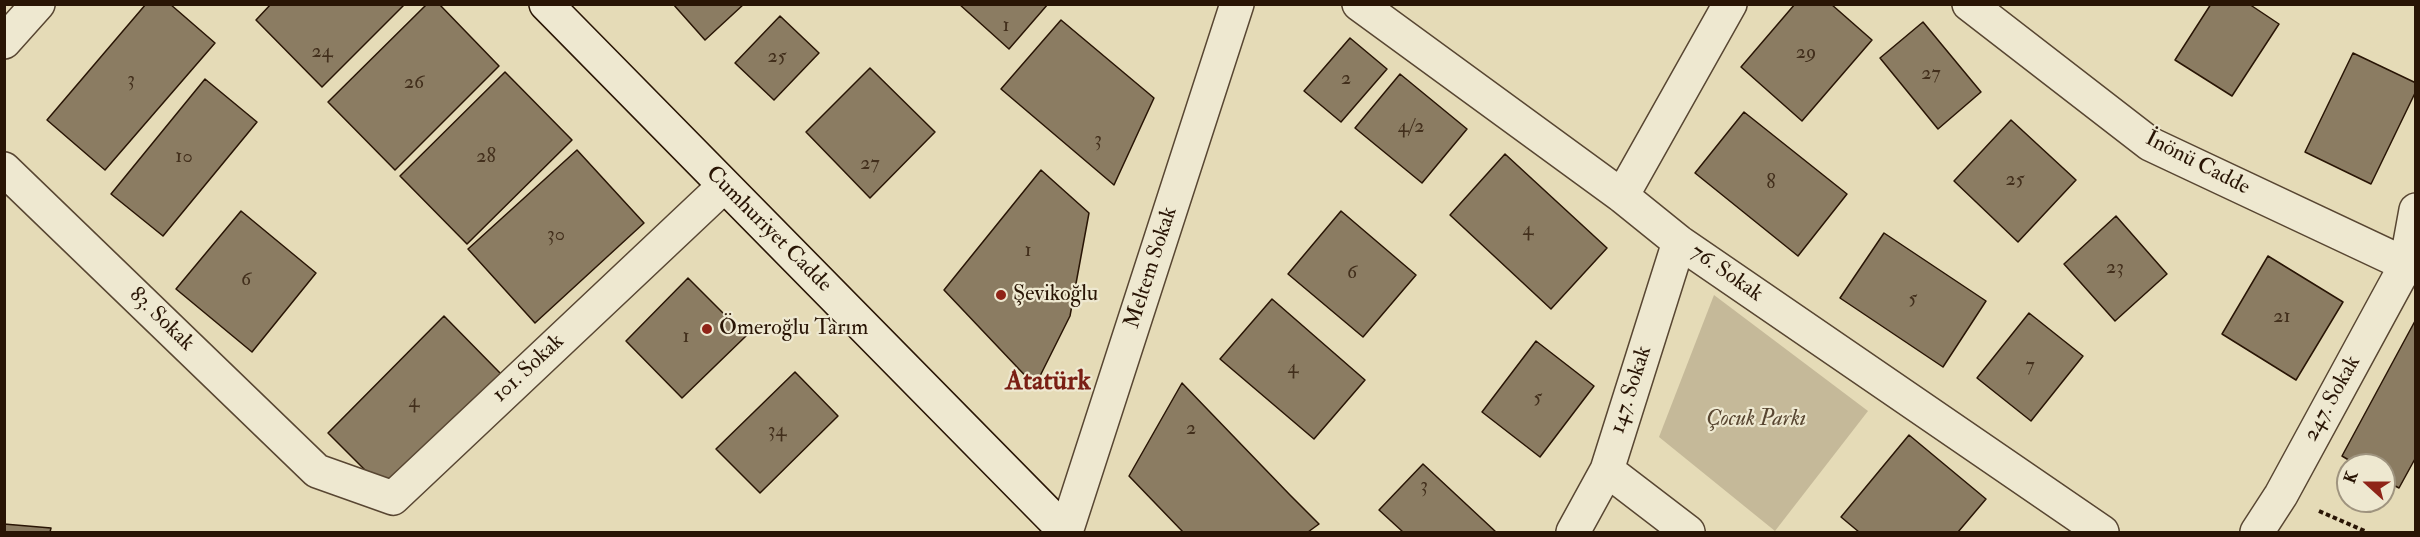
<!DOCTYPE html>
<meta charset="utf-8">
<style>
body{margin:0}
#map{position:relative;width:2420px;height:537px;overflow:hidden;background:#e5dbb7;font-family:"IM FELL Double Pica",serif}
canvas{display:block}
.frame{position:absolute;inset:0;border:6px solid #291505;pointer-events:none}
.north{position:absolute;left:2336px;top:453px;width:60px;height:60px;box-sizing:border-box;background:#eee8d0;border:2px solid #9f947f;border-radius:50%;rotate:291deg;font-size:16px;font-weight:700;line-height:24px;text-align:center;color:#291505}
.north::after{content:'';display:block;margin:auto;width:21px;height:27px;background:#8f2418;clip-path:polygon(50% 0,100% 100%,50% 72%,0 100%)}
</style>
<div id="map">
<canvas width="2420" height="537"></canvas>
<div class="frame"></div>
<div class="north">K</div>
</div>
<script>
const c = document.querySelector('canvas').getContext('2d');
c.lineJoin = 'round';
function paint(path, color) { c.fillStyle = color; c.fill(path, 'evenodd'); }
function strokePath(path, color, width, dash) { c.strokeStyle = color; c.lineWidth = width; c.lineCap = dash ? 'butt' : 'round'; c.setLineDash(dash || []); c.stroke(path); }
function label(font, color, halo, rows, align = 'center') {
  c.font = font + ' "IM FELL Double Pica",serif'; c.lineWidth = 4.5; c.setLineDash([]); c.textBaseline = 'middle'; c.strokeStyle = halo; c.fillStyle = color; for (const [text, x, y, turn = 0] of rows) {
    c.save(); c.translate(x, y); c.rotate((+turn || 0) * Math.PI / 180); c.textAlign = isNaN(turn) ? turn : align; if (halo) c.strokeText(text, 0, 0); c.fillText(text, 0, 0); c.restore();
  }
}
const green = new Path2D(`
 M 1714,295 L 1868,411 L 1775,531 L 1659,437 Z`);
const building = new Path2D(`
 M 146,4 L 170,4 L 215,43 L 105,170 L 47,120 Z
 M 271,4 L 405,4 L 322,87 L 256,20 Z
 M 427,4 L 439,4 L 499,66 L 395,170 L 328,102 Z
 M 673,4 L 744,4 L 705,40 Z
 M 959,4 L 1048,4 L 1009,49 Z
 M 1795,4 L 1831,4 L 1872,40 L 1802,121 L 1741,67 Z
 M 2211,4 L 2249,4 L 2279,24 L 2232,96 L 2175,60 Z
 M 780,16 L 819,53 L 774,100 L 735,63 Z
 M 1061,20 L 1154,98 L 1114,185 L 1001,89 Z
 M 1923,22 L 1981,92 L 1938,129 L 1880,58 Z
 M 1350,38 L 1387,69 L 1341,122 L 1304,91 Z
 M 2353,53 L 2416,83 L 2416,91 L 2371,184 L 2305,152 Z
 M 870,68 L 935,132 L 870,198 L 806,132 Z
 M 505,72 L 572,140 L 467,244 L 400,176 Z
 M 1400,74 L 1467,129 L 1422,183 L 1355,128 Z
 M 205,79 L 257,122 L 163,236 L 111,194 Z
 M 1744,112 L 1847,194 L 1798,256 L 1695,173 Z
 M 2011,120 L 2076,180 L 2018,242 L 1954,181 Z
 M 577,150 L 644,223 L 535,323 L 468,249 Z
 M 1505,154 L 1607,248 L 1551,309 L 1450,215 Z
 M 1041,170 L 1089,213 L 1070,316 L 1035,386 L 944,290 Z
 M 241,211 L 316,273 L 252,352 L 176,289 Z
 M 1341,211 L 1416,275 L 1363,337 L 1288,274 Z
 M 2116,216 L 2167,274 L 2115,321 L 2064,264 Z
 M 1884,233 L 1986,301 L 1943,367 L 1840,298 Z
 M 2268,256 L 2343,302 L 2296,380 L 2222,334 Z
 M 688,278 L 746,336 L 682,398 L 626,341 Z
 M 1272,299 L 1365,380 L 1314,439 L 1220,359 Z
 M 2029,313 L 2083,356 L 2031,421 L 1977,378 Z
 M 444,316 L 501,374 L 384,489 L 328,433 Z
 M 2415,321 L 2416,457 L 2399,488 L 2384,480 L 2384,465 L 2357,465 L 2342,456 Z
 M 1536,341 L 1594,386 L 1540,457 L 1482,412 Z
 M 795,372 L 838,416 L 760,493 L 716,449 Z
 M 1182,383 L 1290,495 L 1319,524 L 1308,532 L 1183,532 L 1129,476 Z
 M 1909,435 L 1986,499 L 1958,532 L 1859,532 L 1841,517 Z
 M 1423,464 L 1496,532 L 1403,532 L 1379,510 Z
 M 4,524 L 51,528 L 50,532 L 4,532 Z`);
const path = new Path2D(`
 M 2319,511 L 2367,532`);
const street = new Path2D(`
 M 1359,4 L 1622,196 L 1679,242 L 2102,532
 M 1969,4 L 2150,144 L 2416,269
 M 4,42 L 38,4
 M 4,169 L 317,471 L 393,498 L 724,186
 M 1622,196 L 1730,4
 M 1607,470 L 1688,532
 M 1066,532 L 1237,4
 M 1573,532 L 1607,470 L 1679,242
 M 2257,532 L 2281,495 L 2406,265 L 2416,210`);
const secondary = new Path2D(`
 M 546,4 L 1066,532`);
const markers = [
 [1001,295,6,"#8f2418"],
 [707,329,6,"#8f2418"]
];
const numberNames = [
 ["1",1006,27],
 ["24",322,53],
 ["29",1806,54],
 ["25",777,58],
 ["27",1931,75],
 ["2",1346,80],
 ["3",131,81],
 ["26",414,84],
 ["4/2",1411,128],
 ["3",1098,141],
 ["10",184,158],
 ["28",486,158],
 ["27",870,165],
 ["25",2015,181],
 ["8",1771,184],
 ["4",1528,231],
 ["30",556,236],
 ["1",1028,252],
 ["23",2115,269],
 ["6",1352,274],
 ["6",246,281],
 ["5",1913,300],
 ["21",2282,318],
 ["1",686,338],
 ["7",2030,367],
 ["4",1293,369],
 ["5",1538,399],
 ["4",414,403],
 ["2",1191,430],
 ["34",777,432],
 ["3",1424,487]
];
const streetNames = [
 ["İnönü Cadde",2197,164,27],
 ["Cumhuriyet Cadde",768,230,45],
 ["Meltem Sokak",1152,268,-72],
 ["76. Sokak",1726,274,35],
 ["83. Sokak",161,320,44],
 ["101. Sokak",529,369,-43],
 ["147. Sokak",1632,390,-72],
 ["247. Sokak",2333,399,-61]
];
const poiNames = [
 ["Şevikoğlu",1013,295],
 ["Ömeroğlu Tarım",719,329]
];
const parkNames = [
 ["Çocuk Parkı",1756,420]
];
const districtNames = [
 ["Atatürk",1048,383]
];
paint(green, '#c5b999');
paint(building, '#8b7c62');
strokePath(building, '#291505', 1.5);
strokePath(street, '#584632', 36);
strokePath(secondary, '#291505', 36);
strokePath(path, '#291505', 4, [4.5, 3]);
strokePath(street, '#eee8d0', 33);
strokePath(secondary, '#eee8d0', 33);
for (const [x, y, r, color] of markers) { const dot = new Path2D(); dot.arc(x, y, r, 0, 2 * Math.PI); c.fillStyle = color; c.fill(dot); strokePath(dot, '#eee8d0', 2); }
label('20px', '#422f1c', null, numberNames);
label('22px', '#291505', '#eee8d0', streetNames);
label('22px', '#291505', '#eee8d0', poiNames, 'left');
label('italic 22px', '#584631', '#eee8d0', parkNames);
label('bold 28px', '#7a1f14', '#eee8d0', districtNames);
</script>
